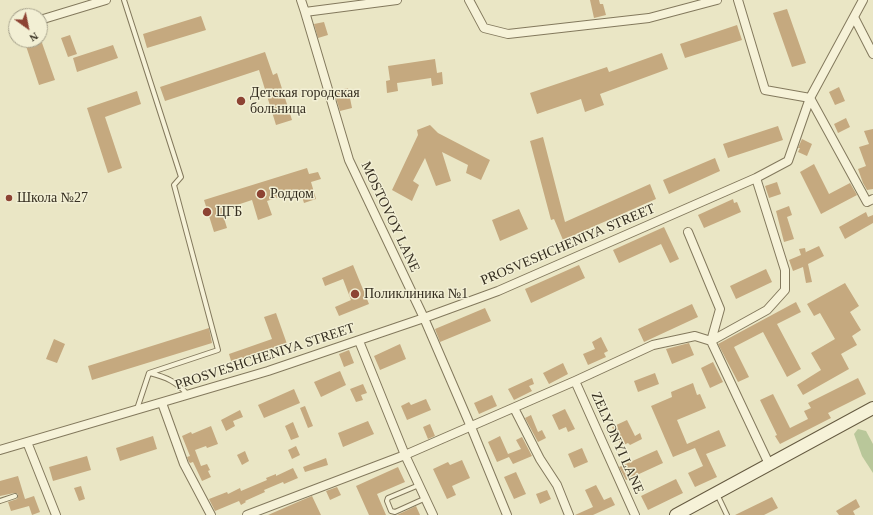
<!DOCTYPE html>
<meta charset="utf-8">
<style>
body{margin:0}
#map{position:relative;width:873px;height:515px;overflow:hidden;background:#eae6c5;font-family:"Times New Roman",serif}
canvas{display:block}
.north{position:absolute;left:8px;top:8px;width:40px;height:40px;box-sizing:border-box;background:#f2efd4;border:1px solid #a6a28c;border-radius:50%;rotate:147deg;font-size:11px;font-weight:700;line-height:16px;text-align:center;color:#352e20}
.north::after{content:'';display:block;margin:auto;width:14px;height:18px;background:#8d4333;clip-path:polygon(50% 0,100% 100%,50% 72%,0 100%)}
</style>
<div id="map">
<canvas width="873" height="515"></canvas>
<div class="north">N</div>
</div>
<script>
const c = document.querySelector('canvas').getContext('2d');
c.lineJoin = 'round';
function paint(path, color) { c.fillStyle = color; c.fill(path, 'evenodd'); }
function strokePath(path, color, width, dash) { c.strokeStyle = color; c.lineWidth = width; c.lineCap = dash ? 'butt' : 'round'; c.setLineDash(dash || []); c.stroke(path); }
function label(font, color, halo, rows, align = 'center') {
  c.font = font + ' "Times New Roman",serif'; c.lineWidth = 3; c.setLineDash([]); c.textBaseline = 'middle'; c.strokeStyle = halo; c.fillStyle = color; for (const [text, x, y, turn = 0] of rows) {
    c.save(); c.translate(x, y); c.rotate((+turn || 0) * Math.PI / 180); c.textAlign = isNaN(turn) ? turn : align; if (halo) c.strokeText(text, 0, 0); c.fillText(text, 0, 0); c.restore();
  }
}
const green = new Path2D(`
 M 858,429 L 866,431 L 873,444 L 873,473 L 862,456 L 854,434 Z`);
const building = new Path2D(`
 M 590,0 L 599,0 L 600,4 L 603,4 L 606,15 L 594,18 Z
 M 787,9 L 806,63 L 792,67 L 773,13 Z
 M 201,16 L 206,30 L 147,48 L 143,34 Z
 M 324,22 L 328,35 L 318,38 L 314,24 Z
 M 737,25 L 742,40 L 685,58 L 680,44 Z
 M 70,35 L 77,54 L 68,57 L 61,38 Z
 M 24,40 L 41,40 L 55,80 L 39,85 Z
 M 113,45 L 118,58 L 77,72 L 73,58 Z
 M 265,52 L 273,75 L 277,73 L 292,120 L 276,125 L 259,70 L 165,101 L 160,87 Z
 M 662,53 L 668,69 L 600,94 L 604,105 L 585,112 L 581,99 L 537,114 L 530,93 L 607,67 L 609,72 Z
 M 435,59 L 437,73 L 442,72 L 443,84 L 432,86 L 431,78 L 397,83 L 398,91 L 387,93 L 386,81 L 390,80 L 388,66 Z
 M 839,87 L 845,101 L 835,105 L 829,92 Z
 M 348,88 L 352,108 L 340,111 L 334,91 Z
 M 137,91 L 141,104 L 105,117 L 122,168 L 108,173 L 87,108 Z
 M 846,118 L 850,127 L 838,133 L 834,124 Z
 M 430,125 L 438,133 L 490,160 L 481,180 L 466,173 L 468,165 L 442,152 L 451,181 L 436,186 L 425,158 L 413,181 L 419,185 L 412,201 L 392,190 L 418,135 L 417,130 Z
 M 778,126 L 783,140 L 728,158 L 723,144 Z
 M 873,129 L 873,189 L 867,190 L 863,183 L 858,169 L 866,166 L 859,147 L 869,144 L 864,131 Z
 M 543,137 L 565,222 L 650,184 L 656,199 L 563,240 L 554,219 L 551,220 L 530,141 Z
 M 802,139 L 812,144 L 807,156 L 798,152 L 800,148 L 798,148 Z
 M 715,158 L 720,171 L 669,194 L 663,180 Z
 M 814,164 L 829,194 L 850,183 L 857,195 L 821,214 L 800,172 Z
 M 307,168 L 309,174 L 318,172 L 321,179 L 311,182 L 316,199 L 304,203 L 300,190 L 267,201 L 272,215 L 258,220 L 252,200 L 225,209 L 227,213 L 223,215 L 227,228 L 214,232 L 204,200 Z
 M 777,182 L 781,194 L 769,198 L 765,186 Z
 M 733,199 L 734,203 L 737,202 L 741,212 L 704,228 L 698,215 Z
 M 789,206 L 792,215 L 787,217 L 794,239 L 784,242 L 776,211 Z
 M 519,209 L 528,229 L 500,241 L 492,220 Z
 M 866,212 L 868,217 L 873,215 L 873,223 L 845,239 L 839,227 Z
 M 664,227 L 679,259 L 670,263 L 661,244 L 619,263 L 613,250 Z
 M 819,246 L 824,256 L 808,264 L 812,282 L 806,283 L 803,267 L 793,271 L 789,260 L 801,255 L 799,249 L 805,248 L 806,253 L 806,252 Z
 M 353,265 L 369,304 L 339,316 L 335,307 L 351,300 L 343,279 L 325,286 L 322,278 Z
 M 579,265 L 585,278 L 531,303 L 525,289 Z
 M 766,269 L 772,282 L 736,299 L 730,286 Z
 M 845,283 L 859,306 L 850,312 L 861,330 L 852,336 L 857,345 L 841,354 L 849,369 L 803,395 L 797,385 L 821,370 L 811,353 L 835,339 L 820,313 L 814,316 L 807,304 Z
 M 796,302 L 801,312 L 777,324 L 801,369 L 787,377 L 763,332 L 734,347 L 749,377 L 738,382 L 718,344 Z
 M 692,304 L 698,317 L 644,342 L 638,329 Z
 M 485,308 L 491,321 L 440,342 L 435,329 Z
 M 276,313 L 287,344 L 232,364 L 229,354 L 272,339 L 264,317 Z
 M 209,328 L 212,343 L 92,380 L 88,366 Z
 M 601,337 L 608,351 L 604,353 L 606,357 L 588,365 L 583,354 L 595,349 L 592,342 Z
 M 54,339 L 65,344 L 57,363 L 46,359 Z
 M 689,343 L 694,355 L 672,364 L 666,349 Z
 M 400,344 L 406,359 L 380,370 L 374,356 Z
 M 349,350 L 354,363 L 344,367 L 339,354 Z
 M 713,362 L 723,382 L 710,388 L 701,368 Z
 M 563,363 L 568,374 L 549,384 L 543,373 Z
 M 340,371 L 346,385 L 321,397 L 314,382 Z
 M 655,373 L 659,384 L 638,392 L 634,381 Z
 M 532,378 L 534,384 L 529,386 L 532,391 L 514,400 L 508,389 Z
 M 858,378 L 866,394 L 828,413 L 831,418 L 780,444 L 775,436 L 777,435 L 760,400 L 773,394 L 790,428 L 808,419 L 804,411 L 811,408 L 808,403 Z
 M 693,383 L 697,395 L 700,394 L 706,408 L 677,420 L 687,444 L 719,430 L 726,446 L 706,454 L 717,477 L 695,487 L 688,473 L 703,466 L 695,448 L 673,457 L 651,406 L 672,397 L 671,392 Z
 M 363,384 L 367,393 L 361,395 L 363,400 L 356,402 L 350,389 Z
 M 294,389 L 300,403 L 264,418 L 258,405 Z
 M 492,395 L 497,406 L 479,414 L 474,403 Z
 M 426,399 L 431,410 L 407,420 L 401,406 L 409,402 L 411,405 Z
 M 305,406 L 313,426 L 308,428 L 300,408 Z
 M 565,409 L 575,429 L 568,432 L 566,427 L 559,430 L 552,415 Z
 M 240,410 L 243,417 L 233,421 L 235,426 L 226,431 L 221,420 Z
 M 531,415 L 538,432 L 542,430 L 546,438 L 538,442 L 525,418 Z
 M 627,420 L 635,436 L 640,433 L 642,439 L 630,445 L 628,443 L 621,446 L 612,427 Z
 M 368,421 L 374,434 L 343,447 L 338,433 Z
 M 293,422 L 299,437 L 291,440 L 285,426 Z
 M 430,424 L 435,436 L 428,439 L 423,427 Z
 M 211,426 L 218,444 L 207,448 L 206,446 L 195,450 L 201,466 L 207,464 L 210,470 L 208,471 L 211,477 L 202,481 L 193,462 L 190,463 L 189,462 L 187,457 L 190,456 L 182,436 L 191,432 L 192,434 Z
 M 153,436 L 157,449 L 120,461 L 116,448 Z
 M 500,436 L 508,454 L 521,449 L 516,440 L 522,437 L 532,456 L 513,464 L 509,457 L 497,462 L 488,442 Z
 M 296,446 L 300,455 L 292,459 L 288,450 Z
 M 582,448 L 588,462 L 574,468 L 568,454 Z
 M 657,450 L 663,463 L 626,480 L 619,467 Z
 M 245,451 L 249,461 L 242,465 L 237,455 Z
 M 87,456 L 91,470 L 53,481 L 49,467 Z
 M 326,458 L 328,465 L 305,472 L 303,467 Z
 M 462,460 L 470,478 L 452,486 L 456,495 L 447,499 L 433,469 L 448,462 L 450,465 Z
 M 398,467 L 405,482 L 377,494 L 386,515 L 369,515 L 356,486 Z
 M 293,468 L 298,478 L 284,484 L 283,482 L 264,490 L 265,492 L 245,501 L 246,502 L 241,505 L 239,501 L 215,511 L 209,499 L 227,492 L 228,494 L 240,488 L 241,491 L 267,480 L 266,478 L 276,474 L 276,476 Z
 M 516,472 L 526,494 L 514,499 L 504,477 Z
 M 18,476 L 25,499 L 34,496 L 40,512 L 32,515 L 29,506 L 11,511 L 8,502 L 17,499 L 18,496 L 18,494 L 14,493 L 0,496 L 0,481 Z
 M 676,479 L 683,493 L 648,510 L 641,496 Z
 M 596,485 L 604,500 L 611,497 L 615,505 L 593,515 L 575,515 L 593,507 L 585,490 Z
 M 81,486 L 85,499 L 79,501 L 74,488 Z
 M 337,487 L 341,495 L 330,500 L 326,491 Z
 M 547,490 L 551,499 L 540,504 L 536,494 Z
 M 312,496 L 321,515 L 268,515 L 300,501 Z
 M 772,497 L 778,508 L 764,515 L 735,515 Z
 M 856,499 L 860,507 L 853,511 L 855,515 L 839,515 L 836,511 Z
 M 416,506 L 420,515 L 397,515 Z`);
const service = new Path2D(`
 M 124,0 L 181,177 L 174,185 L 218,350 L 149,373 L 137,409
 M 150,373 C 166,377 177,382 188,395
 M 419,485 L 388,498 L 387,501 L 391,511 L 395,512 L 426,498
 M 717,494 L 727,515
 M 0,501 L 15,496`);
const minor = new Path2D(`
 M 301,0 L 305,12 L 397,0
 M 469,0 L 484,28 L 508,34 L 649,18 L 717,0
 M 738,0 L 765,90 L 810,98 L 867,202 L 873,199
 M 305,12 L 349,160 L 424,318 L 471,427 L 507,515
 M 854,17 L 873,54
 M 40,20 L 106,0
 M 688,232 L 720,309 L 711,341 L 769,464
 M 359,341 L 405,455 L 433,515
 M 575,381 L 635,515
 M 162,403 L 184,464 L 211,515
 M 514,408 L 540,459 L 557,485 L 569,515
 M 27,442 L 56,515
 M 0,450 L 268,371 L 424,318 L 498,291 L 756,178 L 788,161 L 810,98 L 863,0
 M 247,515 L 405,455 L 575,381 L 653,345 L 695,336 L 711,341 L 767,310 L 785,290 L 785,270 L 756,178`);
const secondary = new Path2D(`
 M 676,515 L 873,408`);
const markers = [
 [241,101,5,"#8d4333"],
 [261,194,5,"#8d4333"],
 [9,198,4,"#8d4333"],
 [207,212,5,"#8d4333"],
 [355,294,5,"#8d4333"]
];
const poiNames = [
 ["Детская городская",250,93],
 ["больница",250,109],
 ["Роддом",270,194],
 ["Школа №27",17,198],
 ["ЦГБ",216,212],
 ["Поликлиника №1",364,294]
];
const streetNames = [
 ["MOSTOVOY LANE",390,217,65],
 ["PROSVESHCHENIYA STREET",568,245,-23],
 ["PROSVESHCHENIYA STREET",265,357,-18],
 ["ZELYONYI LANE",617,443,66]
];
paint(green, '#b9c79a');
paint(building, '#c5a97f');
strokePath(service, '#83795d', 6);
strokePath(minor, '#83795d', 10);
strokePath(secondary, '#655a40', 14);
strokePath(service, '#f6f2d8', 4);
strokePath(minor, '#f6f2d8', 8);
strokePath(secondary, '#f6f2d8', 12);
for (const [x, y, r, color] of markers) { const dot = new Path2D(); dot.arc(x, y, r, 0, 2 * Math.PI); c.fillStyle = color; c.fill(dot); strokePath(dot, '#f2efd4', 1.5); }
label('14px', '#352e20', '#f2efd4', poiNames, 'left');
label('14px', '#352e20', '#f2efd4', streetNames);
</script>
